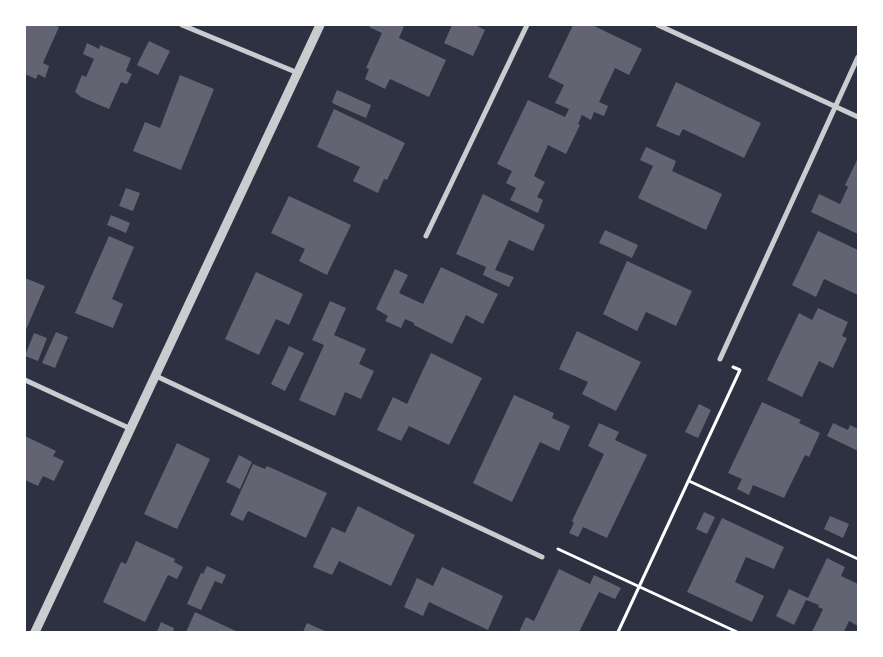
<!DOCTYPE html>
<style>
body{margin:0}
#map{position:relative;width:883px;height:657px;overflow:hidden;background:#2d3142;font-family:"IBM Plex Sans",sans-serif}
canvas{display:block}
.frame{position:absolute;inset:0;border:26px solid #fff;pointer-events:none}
</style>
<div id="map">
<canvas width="883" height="657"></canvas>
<div class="frame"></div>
</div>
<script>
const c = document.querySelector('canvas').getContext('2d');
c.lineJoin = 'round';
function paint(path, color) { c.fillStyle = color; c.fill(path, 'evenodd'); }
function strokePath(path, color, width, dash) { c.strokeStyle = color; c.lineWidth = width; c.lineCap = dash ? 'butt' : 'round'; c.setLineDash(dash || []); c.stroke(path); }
const building = new Path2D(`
 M 25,25 L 54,25 L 59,27 L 43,63 L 49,66 L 45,78 L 38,74 L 36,79 L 25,74 Z
 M 370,25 L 401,25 L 404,26 L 399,38 L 446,60 L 429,97 L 390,79 L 385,89 L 365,79 L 369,69 L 366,68 L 382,33 L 369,27 Z
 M 452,25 L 475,25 L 485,30 L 473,56 L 444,43 Z
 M 573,25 L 592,25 L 642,49 L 629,75 L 615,68 L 599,102 L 608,106 L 604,116 L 594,112 L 591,120 L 582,115 L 578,124 L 580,125 L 566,154 L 548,145 L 534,176 L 545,182 L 537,197 L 543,200 L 538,213 L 510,200 L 516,188 L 506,183 L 512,171 L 497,164 L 528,100 L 565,117 L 569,109 L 555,103 L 564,85 L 548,77 Z
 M 149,41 L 170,51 L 158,75 L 137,65 Z
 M 87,43 L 99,49 L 100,45 L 131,58 L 126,71 L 132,74 L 127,84 L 121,82 L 109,109 L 81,97 L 75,92 L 82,75 L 86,77 L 94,59 L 83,54 Z
 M 180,75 L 214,89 L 181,170 L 133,151 L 145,122 L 160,128 Z
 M 676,82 L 761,123 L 744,158 L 683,129 L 679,136 L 656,126 Z
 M 337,90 L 371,105 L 366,118 L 334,104 L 332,102 Z
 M 334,109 L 405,143 L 387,180 L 384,179 L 378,193 L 353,181 L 360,167 L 317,147 Z
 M 646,147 L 676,161 L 672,171 L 722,194 L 706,230 L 638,198 L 653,166 L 640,160 Z
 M 858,158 L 858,234 L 811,212 L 819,194 L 840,204 L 848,187 L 845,185 Z
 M 126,188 L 140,193 L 133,211 L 119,206 Z
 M 483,194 L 545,225 L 533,251 L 509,240 L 495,270 L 514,277 L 509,287 L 483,275 L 486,267 L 456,254 Z
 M 289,196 L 351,225 L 327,275 L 299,261 L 305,249 L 271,233 Z
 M 111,215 L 130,223 L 126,233 L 107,225 Z
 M 605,230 L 638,245 L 632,258 L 599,243 Z
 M 818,231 L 858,250 L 858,295 L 824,279 L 816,297 L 792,285 Z
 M 109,236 L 134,247 L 112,299 L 123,304 L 113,328 L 75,313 Z
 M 627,261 L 692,291 L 676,326 L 646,312 L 637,331 L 603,314 Z
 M 441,267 L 498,294 L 483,324 L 466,315 L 452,344 L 414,325 L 414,323 L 405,319 L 401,328 L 385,321 L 388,316 L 376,309 L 395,269 L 408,275 L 399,293 L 423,304 Z
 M 256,272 L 303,294 L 289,325 L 276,319 L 259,355 L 225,339 Z
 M 25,278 L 45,286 L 25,332 Z
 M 330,301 L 346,308 L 334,335 L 366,349 L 359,364 L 374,371 L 361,399 L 345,392 L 335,416 L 299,400 L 324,345 L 312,340 Z
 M 818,308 L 848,322 L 842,336 L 847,338 L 833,368 L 819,361 L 802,397 L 767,380 L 799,313 L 812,320 Z
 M 577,331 L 641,362 L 616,411 L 582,394 L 588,382 L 559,369 Z
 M 56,332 L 68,337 L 55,368 L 42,363 Z
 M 34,333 L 47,338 L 38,361 L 25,356 Z
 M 289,346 L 304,353 L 285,391 L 271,384 Z
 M 431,353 L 482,378 L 449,445 L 409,426 L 401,441 L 377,430 L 393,397 L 407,404 Z
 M 514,395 L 554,413 L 552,418 L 570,426 L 559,451 L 540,442 L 512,502 L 473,483 Z
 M 762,402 L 801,420 L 799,423 L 820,433 L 809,457 L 805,455 L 784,498 L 753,485 L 749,495 L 737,489 L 742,479 L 728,473 Z
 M 699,404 L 711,410 L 698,438 L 685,432 Z
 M 599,423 L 619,432 L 615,440 L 647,455 L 607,538 L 583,527 L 578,537 L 569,533 L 574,523 L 572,521 L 604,454 L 588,446 Z
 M 833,423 L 848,430 L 850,425 L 858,429 L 858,451 L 827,436 Z
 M 25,436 L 56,451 L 53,456 L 64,461 L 54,481 L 43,476 L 38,486 L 25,480 Z
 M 177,443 L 210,459 L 177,529 L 144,514 Z
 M 239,455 L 252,462 L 240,489 L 226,482 Z
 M 253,464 L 265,469 L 267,466 L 327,493 L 306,538 L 248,511 L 243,521 L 230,515 Z
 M 358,506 L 415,535 L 391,586 L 339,561 L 332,575 L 313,567 L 332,527 L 345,533 Z
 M 704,512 L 715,517 L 707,534 L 696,529 Z
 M 830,516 L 849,524 L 843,538 L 824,529 Z
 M 722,518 L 784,547 L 774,569 L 746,557 L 735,582 L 764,596 L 752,622 L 687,592 Z
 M 136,541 L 175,559 L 174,562 L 183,567 L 177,579 L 168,575 L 145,622 L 103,602 L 121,562 L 126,564 Z
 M 827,558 L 845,567 L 841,576 L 858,584 L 858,626 L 849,621 L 844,632 L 812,632 L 823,609 L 818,607 L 819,605 L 806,600 L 794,625 L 776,616 L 789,589 L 808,598 Z
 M 207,566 L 226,575 L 222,584 L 215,581 L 201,610 L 187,604 L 201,573 L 203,574 Z
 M 442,567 L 503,596 L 488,630 L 429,602 L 423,616 L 404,607 L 417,578 L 433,586 Z
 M 559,569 L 590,584 L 594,575 L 621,588 L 615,599 L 599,592 L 579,632 L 519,632 L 526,617 L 534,621 Z
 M 195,612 L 238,632 L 186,632 Z
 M 161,622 L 174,628 L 173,632 L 157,632 Z
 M 307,623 L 327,632 L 303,632 Z`);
const path = new Path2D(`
 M 689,481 L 858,559
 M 558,549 L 737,632
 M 618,632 L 740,370 L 733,367`);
const minor = new Path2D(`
 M 182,25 L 298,73
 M 658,25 L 858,117
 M 426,236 L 527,25
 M 720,359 L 858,57
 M 156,376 L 542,557
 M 25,380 L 131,429`);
const tertiary = new Path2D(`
 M 35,632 L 320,25`);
paint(building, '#626471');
strokePath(path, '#fff', 3);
strokePath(minor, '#caccd0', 5);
strokePath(tertiary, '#caccd0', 9);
</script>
